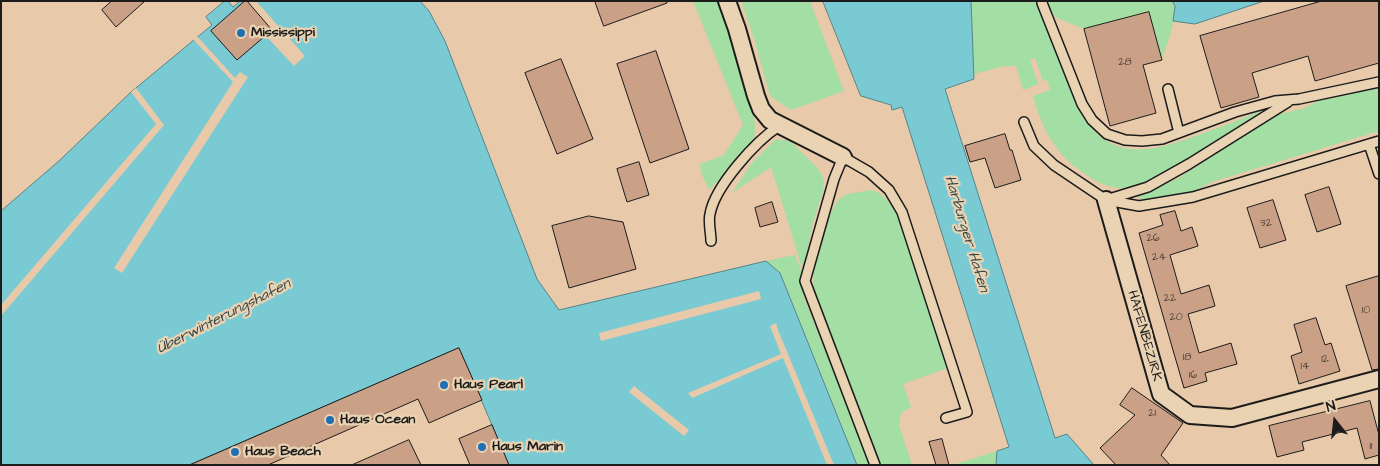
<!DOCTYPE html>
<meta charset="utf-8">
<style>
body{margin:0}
#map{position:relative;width:1380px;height:466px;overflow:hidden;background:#e8c9a9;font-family:"Architects Daughter",sans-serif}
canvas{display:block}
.frame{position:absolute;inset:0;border:2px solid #1c1c1c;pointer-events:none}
.north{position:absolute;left:1310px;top:396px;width:50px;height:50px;-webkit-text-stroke:4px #ead3b2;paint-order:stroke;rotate:344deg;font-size:14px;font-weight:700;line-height:20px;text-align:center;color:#1c1c1c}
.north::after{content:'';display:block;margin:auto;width:18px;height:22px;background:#1c1c1c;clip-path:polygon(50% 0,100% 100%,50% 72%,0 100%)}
</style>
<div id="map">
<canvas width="1380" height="466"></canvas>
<div class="frame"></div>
<div class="north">N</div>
</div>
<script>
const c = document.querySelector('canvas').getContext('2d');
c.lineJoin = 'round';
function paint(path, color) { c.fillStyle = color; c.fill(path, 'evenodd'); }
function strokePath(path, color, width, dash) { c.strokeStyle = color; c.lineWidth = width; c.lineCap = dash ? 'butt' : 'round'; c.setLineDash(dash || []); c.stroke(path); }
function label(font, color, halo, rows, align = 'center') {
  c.font = font + ' "Architects Daughter",sans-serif'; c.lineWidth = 4.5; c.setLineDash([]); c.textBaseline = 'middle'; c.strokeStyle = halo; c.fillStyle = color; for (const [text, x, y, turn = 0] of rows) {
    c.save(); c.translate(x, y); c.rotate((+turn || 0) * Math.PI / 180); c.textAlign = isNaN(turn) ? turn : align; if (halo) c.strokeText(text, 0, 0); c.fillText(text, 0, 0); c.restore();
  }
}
const green = new Path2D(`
 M 693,1 L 719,1 C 728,25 762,118 754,138 C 749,153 721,177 709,190 L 701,173 L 700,164 L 724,155 L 743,125 Z
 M 741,1 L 810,1 L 844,91 L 791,110 L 770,96 L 754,38 Z
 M 971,1 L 1036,1 L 1077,106 C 1107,163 1147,154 1198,135 C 1221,127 1243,118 1266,109 C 1245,122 1225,135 1205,148 C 1179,164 1151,188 1119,188 C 1105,187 1092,179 1081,171 C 1054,153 1041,126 1033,96 L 1050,90 L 1047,80 L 1043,81 L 1035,58 L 1030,60 L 1038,84 L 1023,90 L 1016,66 L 1005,66 L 974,74 Z
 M 1046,1 L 1173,1 C 1178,20 1167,42 1162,60 L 1149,12 L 1084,29 L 1055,17 Z
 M 1379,88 L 1379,131 L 1212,182 L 1190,193 L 1143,199 L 1139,199 L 1138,196 L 1177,179 L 1276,115 L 1304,108 L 1318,101 Z
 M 778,139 L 790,141 L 816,166 L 822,175 L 824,182 L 823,192 L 813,222 L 803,271 L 771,167 L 732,193 L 751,164 L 774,141 Z
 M 872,190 C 886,195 890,203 897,215 L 948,368 L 903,384 L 911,407 L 901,413 L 899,425 L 912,465 L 881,465 L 814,296 C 814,284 813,273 815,261 C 817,247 831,204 842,197 C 850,192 862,192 872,190 Z
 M 795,255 L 802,273 L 804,298 L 872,465 L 857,465 L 780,273 L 766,261 Z
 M 997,451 L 996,465 L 953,465 Z`);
const water = new Path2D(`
 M 225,1 L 228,1 L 233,7 L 240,1 L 420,1 L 429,11 L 445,41 L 537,279 L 559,310 L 766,261 L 780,273 L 857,465 L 509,465 L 459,348 L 189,465 L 1,465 L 1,211 L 60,160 L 131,92 L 212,25 L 206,17 Z
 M 823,1 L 971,1 L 974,79 L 945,89 L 1055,438 L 1067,434 L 1094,465 L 996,465 L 997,451 L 1009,447 L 902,107 L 892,110 L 891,105 L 861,96 Z
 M 1173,1 L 1264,1 L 1195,24 L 1173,21 L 1175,7 Z`);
const pier = new Path2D(`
 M 247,1 L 256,1 L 305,56 L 294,66 L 265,35 Z
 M 195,34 L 235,78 L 240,72 L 248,77 L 122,273 L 114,268 L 233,82 L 191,37 Z
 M 136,88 L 164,125 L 1,316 L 1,305 L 156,124 L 131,92 Z
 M 759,291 L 761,299 L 601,341 L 599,333 Z
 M 776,323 L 778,330 L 834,465 L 827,465 L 783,358 L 692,398 L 688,393 L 781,354 L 770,326 Z
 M 634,386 L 689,430 L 684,436 L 629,392 Z`);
const building = new Path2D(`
 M 112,1 L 145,1 L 116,27 L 102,10 Z
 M 245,1 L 247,1 L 272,30 L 237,60 L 211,31 Z
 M 595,1 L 667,1 L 667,3 L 604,26 Z
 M 1322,1 L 1379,1 L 1379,63 L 1315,81 L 1308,56 L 1252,73 L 1259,97 L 1221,108 L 1200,36 Z
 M 1149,12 L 1162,60 L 1143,65 L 1156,113 L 1110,126 L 1084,29 Z
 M 656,51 L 689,149 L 650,163 L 617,64 Z
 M 561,59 L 593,139 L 557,154 L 525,73 Z
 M 1005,134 L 1010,150 L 1012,150 L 1021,180 L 995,188 L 985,158 L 970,162 L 965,146 Z
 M 639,162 L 649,195 L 627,202 L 617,169 Z
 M 1329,187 L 1341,224 L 1317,232 L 1305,195 Z
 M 1273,200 L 1286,240 L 1260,248 L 1247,208 Z
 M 772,202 L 778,222 L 760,227 L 755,208 Z
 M 1175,211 L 1181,231 L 1192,227 L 1198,246 L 1170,255 L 1181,294 L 1209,285 L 1215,306 L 1188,314 L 1199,353 L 1231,343 L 1237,364 L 1205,373 L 1207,381 L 1184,388 L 1139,233 L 1163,225 L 1160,215 Z
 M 589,216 L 623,222 L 636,269 L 569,288 L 552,226 Z
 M 1379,276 L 1379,369 L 1372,370 L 1346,286 Z
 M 1316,318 L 1325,345 L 1331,343 L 1340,371 L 1299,384 L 1291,356 L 1302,352 L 1294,325 Z
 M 459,348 L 482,400 L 454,412 L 429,423 L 418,399 L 268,465 L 190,465 Z
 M 1132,388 L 1183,423 L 1161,455 L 1170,465 L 1116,465 L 1100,448 L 1135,415 L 1120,405 Z
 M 1370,401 L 1379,435 L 1379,455 L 1365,459 L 1357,428 L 1302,442 L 1304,450 L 1277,457 L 1269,426 Z
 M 492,425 L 509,465 L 470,465 L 459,439 Z
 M 942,439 L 949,465 L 936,465 L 929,442 Z
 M 409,440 L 421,465 L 352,465 Z`);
const service = new Path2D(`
 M 1042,3 L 1082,104 L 1092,120 L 1107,134 L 1125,140 L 1142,141 L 1162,139 L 1235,112 L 1275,101 L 1299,99 L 1379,82
 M 1168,89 L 1179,133
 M 1024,122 L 1034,146 L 1054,165 L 1106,200 L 1139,206 L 1193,197 L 1379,141
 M 1369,144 L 1379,174
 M 1109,199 L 1148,187 L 1189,164 L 1288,102
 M 711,241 C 711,233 708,222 710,214 C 715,186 756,141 779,126
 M 875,465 L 805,281 L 834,179 L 843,157 L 869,172 L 889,190 L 902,212 L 967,412 L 946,418`);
const minor = new Path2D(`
 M 727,1 L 737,29 L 756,96 L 761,109 L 770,120 L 843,157
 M 1106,200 L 1161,394 L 1190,415 L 1232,418 L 1379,379`);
const markers = [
 [241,33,5,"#1f6fb2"],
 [444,385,5,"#1f6fb2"],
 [330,420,5,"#1f6fb2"],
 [482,447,5,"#1f6fb2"],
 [235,452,5,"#1f6fb2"]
];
const numberNames = [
 ["28",1125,63],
 ["32",1266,224],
 ["26",1153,239],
 ["24",1159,258],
 ["22",1170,299],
 ["10",1366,311],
 ["20",1176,318],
 ["18",1187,358],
 ["12",1325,360],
 ["14",1305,367],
 ["16",1193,376],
 ["21",1152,414],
 ["11",1371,447]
];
const poiNames = [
 ["Mississippi",251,33],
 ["Haus Pearl",454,385],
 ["Haus Ocean",340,420],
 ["Haus Marin",492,447],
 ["Haus Beach",245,452]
];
const streetNames = [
 ["HAFENBEZIRK",1144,336,74]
];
const waterNames = [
 ["Harburger Hafen",966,234,73],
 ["Überwinterungshafen",224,317,-27]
];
paint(green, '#a3dea4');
paint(water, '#7acad4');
strokePath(water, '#54848a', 1);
paint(pier, '#e8c9a9');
paint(building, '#caa086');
strokePath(building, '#1c1c1c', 1);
strokePath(service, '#1c1c1c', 12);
strokePath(minor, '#1c1c1c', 20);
strokePath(service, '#ead3b2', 9);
strokePath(minor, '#ead3b2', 16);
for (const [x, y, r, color] of markers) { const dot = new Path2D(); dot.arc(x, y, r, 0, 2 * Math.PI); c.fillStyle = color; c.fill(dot); strokePath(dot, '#ead3b2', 2); }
label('11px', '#483d36', null, numberNames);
label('bold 14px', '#1c1c1c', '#ead3b2', poiNames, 'left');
label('14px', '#1c1c1c', '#ead3b2', streetNames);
label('italic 15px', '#34484a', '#ead3b2', waterNames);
</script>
